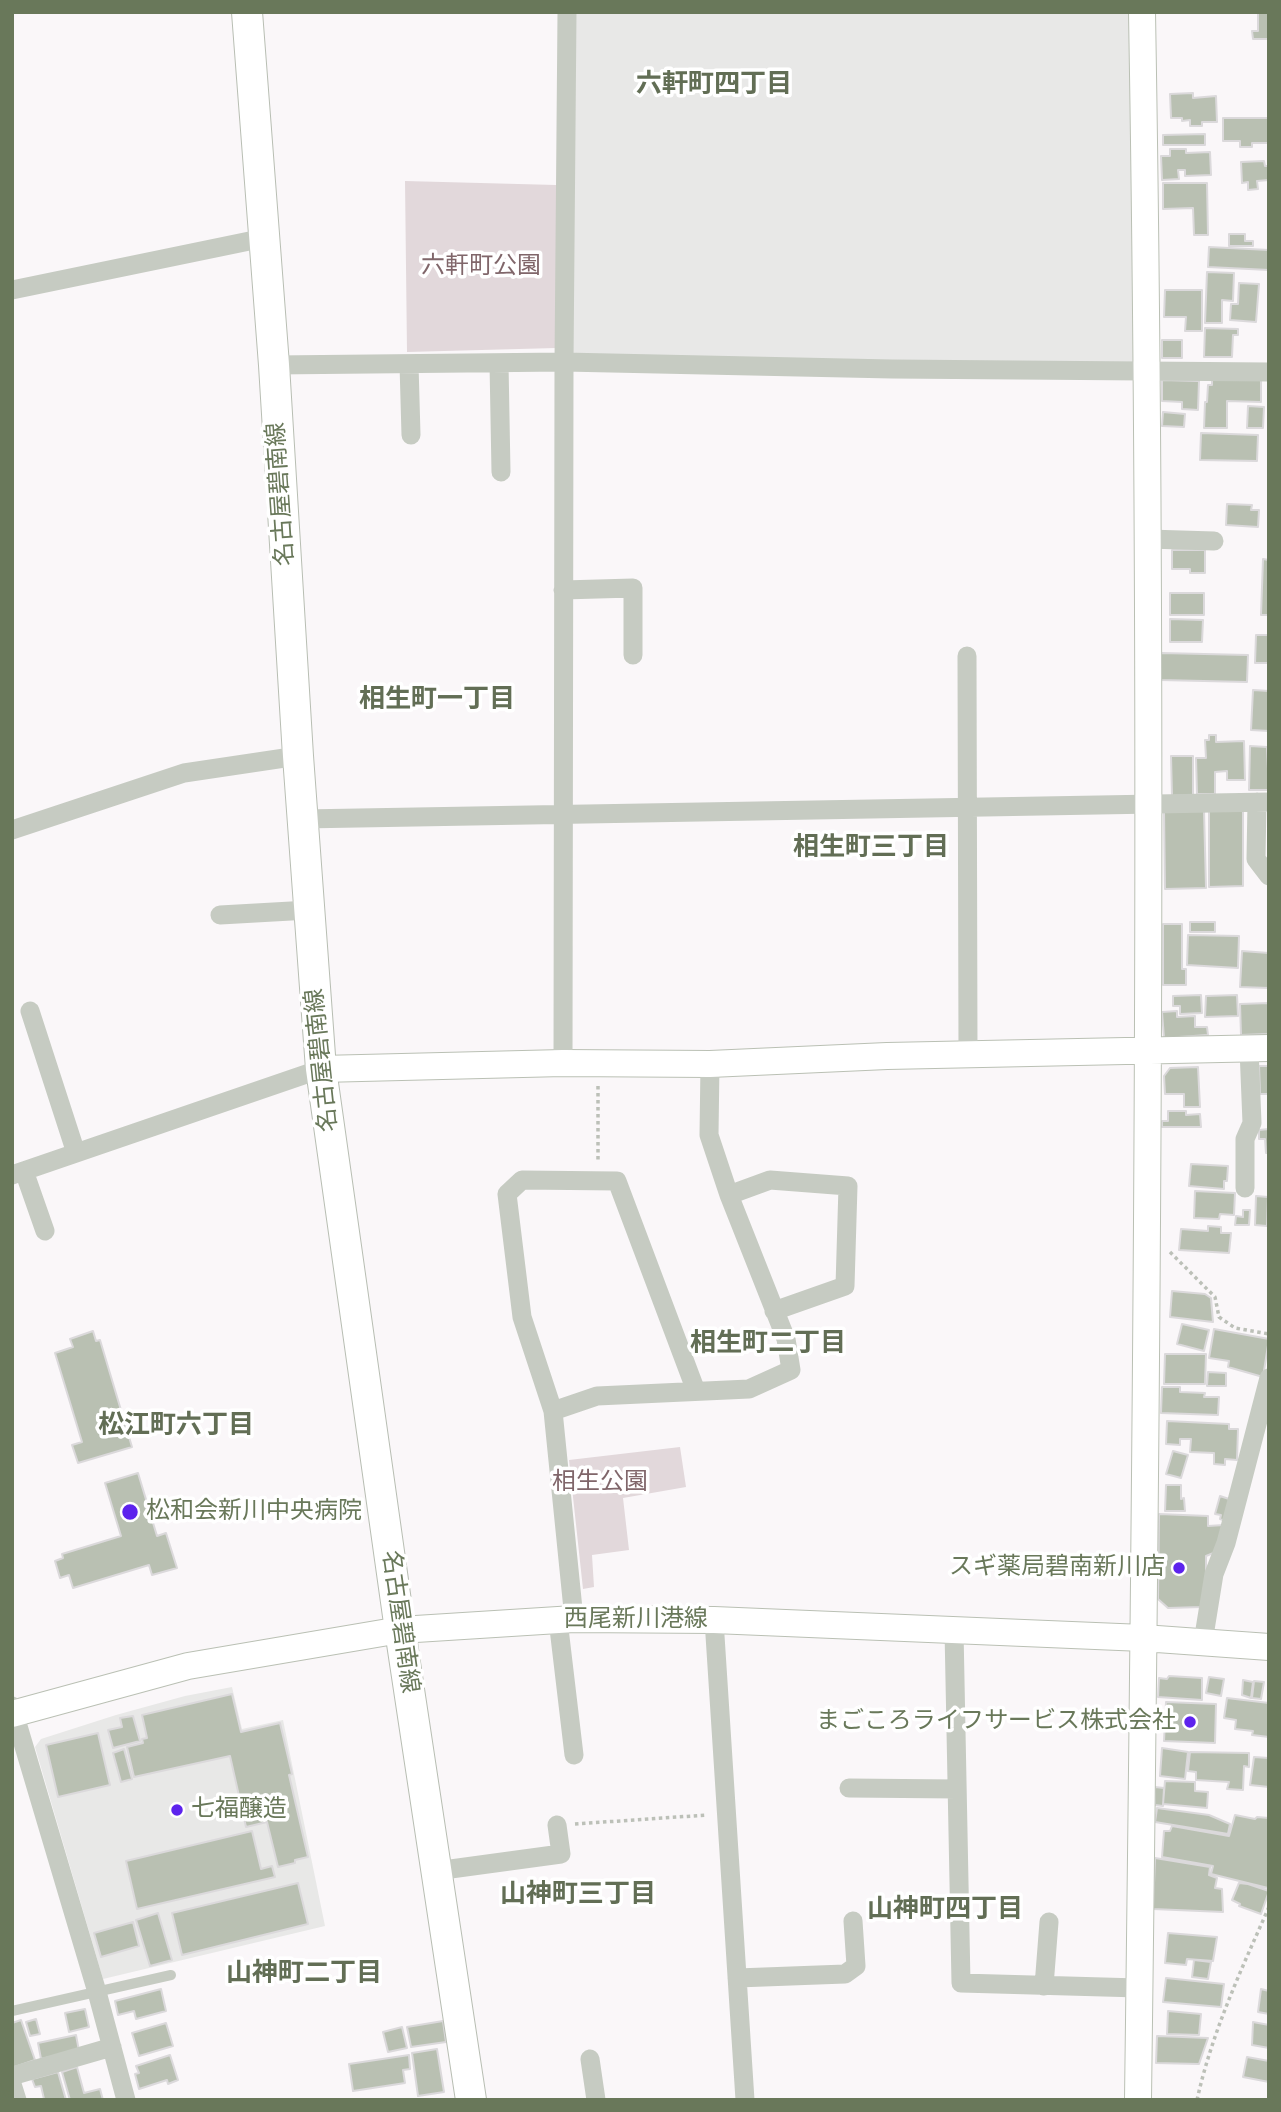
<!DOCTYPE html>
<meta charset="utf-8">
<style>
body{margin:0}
#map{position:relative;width:1281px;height:2112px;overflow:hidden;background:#faf7f9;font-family:Jost,sans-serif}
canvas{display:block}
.frame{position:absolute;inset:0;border:14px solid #69785a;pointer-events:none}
</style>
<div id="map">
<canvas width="1281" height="2112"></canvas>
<div class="frame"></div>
</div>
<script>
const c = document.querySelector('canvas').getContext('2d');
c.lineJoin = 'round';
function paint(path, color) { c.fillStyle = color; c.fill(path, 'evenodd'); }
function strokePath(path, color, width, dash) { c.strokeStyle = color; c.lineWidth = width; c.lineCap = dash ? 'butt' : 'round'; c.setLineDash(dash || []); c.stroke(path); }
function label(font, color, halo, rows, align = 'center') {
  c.font = font + ' Jost,"Noto Sans JP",sans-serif'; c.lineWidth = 7; c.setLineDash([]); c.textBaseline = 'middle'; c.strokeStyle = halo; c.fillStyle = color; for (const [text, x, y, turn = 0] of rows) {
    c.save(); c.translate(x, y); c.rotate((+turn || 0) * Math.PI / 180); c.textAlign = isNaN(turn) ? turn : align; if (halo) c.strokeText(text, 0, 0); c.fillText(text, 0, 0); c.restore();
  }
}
const built = new Path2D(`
 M 567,12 L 1142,12 L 1148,369 L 564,362 Z
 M 232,1687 L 242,1729 L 283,1720 L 325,1926 L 103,1979 L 35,1747 L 41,1739 L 116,1715 L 185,1696 Z`);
const green = new Path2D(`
 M 405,181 L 556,185 L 556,348 L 407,352 Z
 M 680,1447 L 686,1487 L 623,1498 L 629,1550 L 592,1555 L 594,1587 L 583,1589 L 569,1460 Z`);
const building = new Path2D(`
 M 1258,12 L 1269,12 L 1269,39 L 1253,39 L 1252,31 L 1258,31 Z
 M 1193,93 L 1193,98 L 1216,96 L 1217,122 L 1202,122 L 1202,126 L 1190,126 L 1190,120 L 1182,121 L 1182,118 L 1171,118 L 1170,94 Z
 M 1223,118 L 1269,118 L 1269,143 L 1252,143 L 1252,147 L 1240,147 L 1240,141 L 1223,141 Z
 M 1205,134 L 1205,145 L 1163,145 L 1163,135 Z
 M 1170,149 L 1186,149 L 1186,153 L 1210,152 L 1211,175 L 1185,176 L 1185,170 L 1178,170 L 1179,179 L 1162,180 L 1161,156 L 1170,156 Z
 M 1264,161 L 1265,166 L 1269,166 L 1269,180 L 1257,181 L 1258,189 L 1248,190 L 1248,182 L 1242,183 L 1241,162 Z
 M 1163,183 L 1207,183 L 1208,235 L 1194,235 L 1193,208 L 1163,209 Z
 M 1229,234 L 1245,234 L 1245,241 L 1253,241 L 1253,246 L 1229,246 Z
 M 1209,247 L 1269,250 L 1269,270 L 1208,267 Z
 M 1207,272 L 1234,273 L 1233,301 L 1222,300 L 1222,323 L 1205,323 Z
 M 1239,283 L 1259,284 L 1256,322 L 1230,320 L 1231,304 L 1238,304 Z
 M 1165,290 L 1202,290 L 1202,331 L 1185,331 L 1186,317 L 1164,317 Z
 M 1205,328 L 1238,329 L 1238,335 L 1233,335 L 1232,357 L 1204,357 Z
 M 1162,340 L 1182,340 L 1182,358 L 1162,358 Z
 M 1212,379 L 1261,380 L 1261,402 L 1227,401 L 1227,428 L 1204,428 L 1205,402 L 1207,402 L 1208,385 L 1212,385 Z
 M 1162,380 L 1199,381 L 1198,410 L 1182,409 L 1182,402 L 1162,401 Z
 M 1248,406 L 1264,407 L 1263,428 L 1247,428 Z
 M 1163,412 L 1185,414 L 1184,427 L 1162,426 Z
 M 1201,433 L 1258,435 L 1257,461 L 1200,460 Z
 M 1227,504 L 1252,505 L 1251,510 L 1259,510 L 1258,527 L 1226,525 Z
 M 1172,550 L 1205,550 L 1205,573 L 1190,573 L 1190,569 L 1172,569 Z
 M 1263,559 L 1269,560 L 1269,615 L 1261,615 Z
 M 1170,593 L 1204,593 L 1204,615 L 1170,615 Z
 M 1170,619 L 1203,620 L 1202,642 L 1170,642 Z
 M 1256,635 L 1269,635 L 1269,663 L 1255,663 Z
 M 1161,653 L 1248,655 L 1247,682 L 1160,680 Z
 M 1253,690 L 1269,691 L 1269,731 L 1251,730 Z
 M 1209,735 L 1216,735 L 1216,742 L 1244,741 L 1245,780 L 1227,780 L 1227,771 L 1215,772 L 1215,794 L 1197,794 L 1196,758 L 1206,758 L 1205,740 L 1209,740 Z
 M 1250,746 L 1267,747 L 1269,790 L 1249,790 Z
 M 1171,756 L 1193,756 L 1193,795 L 1172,796 Z
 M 1204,810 L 1206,888 L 1165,889 L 1164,811 Z
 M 1209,811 L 1243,811 L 1243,886 L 1209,887 Z
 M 1190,922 L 1215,922 L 1215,932 L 1190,932 Z
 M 1163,924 L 1182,924 L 1182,969 L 1186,969 L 1186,985 L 1163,985 Z
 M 1188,935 L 1239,936 L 1238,968 L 1187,965 Z
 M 1242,951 L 1269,953 L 1269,988 L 1240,987 Z
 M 1201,995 L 1202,1013 L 1180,1014 L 1180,1006 L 1173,1006 L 1173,996 Z
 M 1237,995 L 1238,1016 L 1205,1017 L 1206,996 Z
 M 1269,1003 L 1269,1034 L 1241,1035 L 1240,1004 Z
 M 1177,1011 L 1177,1017 L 1195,1016 L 1195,1027 L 1207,1027 L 1208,1035 L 1164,1038 L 1162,1012 Z
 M 1259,1066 L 1269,1066 L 1269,1094 L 1260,1094 Z
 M 1198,1067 L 1200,1107 L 1184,1107 L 1184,1094 L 1165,1094 L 1164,1076 L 1170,1068 Z
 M 1168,1111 L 1186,1111 L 1186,1115 L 1200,1114 L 1201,1127 L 1162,1127 L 1162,1121 L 1168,1121 Z
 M 1269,1129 L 1269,1153 L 1266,1153 L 1265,1139 L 1259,1139 L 1259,1130 Z
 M 1191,1164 L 1228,1166 L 1227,1181 L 1224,1181 L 1224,1189 L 1189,1186 Z
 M 1195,1191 L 1235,1193 L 1234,1215 L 1220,1214 L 1219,1219 L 1194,1218 Z
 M 1256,1196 L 1268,1197 L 1267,1226 L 1255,1225 Z
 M 1243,1210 L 1250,1210 L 1249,1225 L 1235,1225 L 1236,1216 L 1243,1217 Z
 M 1208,1226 L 1221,1227 L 1221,1233 L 1231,1233 L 1229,1253 L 1179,1250 L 1181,1229 L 1208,1231 Z
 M 1172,1291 L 1205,1294 L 1211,1298 L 1213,1322 L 1170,1317 Z
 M 1182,1324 L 1209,1330 L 1204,1351 L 1177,1344 Z
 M 1214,1329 L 1269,1339 L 1263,1377 L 1228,1367 L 1229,1361 L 1209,1358 Z
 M 93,1331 L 96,1341 L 100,1340 L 132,1447 L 78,1463 L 72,1445 L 82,1442 L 55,1353 L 73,1347 L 70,1339 Z
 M 1165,1354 L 1206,1354 L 1205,1384 L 1164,1384 Z
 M 1208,1372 L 1226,1373 L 1226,1386 L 1207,1386 Z
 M 1162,1387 L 1180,1387 L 1180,1392 L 1205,1393 L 1204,1397 L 1219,1397 L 1218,1415 L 1161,1413 Z
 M 1167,1421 L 1229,1424 L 1229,1429 L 1238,1429 L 1237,1460 L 1225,1459 L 1225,1465 L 1214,1464 L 1214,1453 L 1190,1452 L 1191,1439 L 1180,1439 L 1180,1445 L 1166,1444 Z
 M 1173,1451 L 1188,1455 L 1181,1478 L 1166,1474 Z
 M 138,1473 L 157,1536 L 166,1533 L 177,1568 L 152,1575 L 149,1565 L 73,1588 L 69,1575 L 60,1578 L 55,1561 L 63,1558 L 62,1554 L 121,1536 L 105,1483 Z
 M 1166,1485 L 1181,1485 L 1181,1499 L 1184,1498 L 1185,1511 L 1165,1511 Z
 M 1220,1496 L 1232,1500 L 1226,1521 L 1220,1519 L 1221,1515 L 1215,1514 Z
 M 1159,1514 L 1208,1516 L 1208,1526 L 1224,1525 L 1216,1552 L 1206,1556 L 1206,1599 L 1201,1607 L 1168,1608 L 1158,1599 Z
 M 1169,1676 L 1202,1678 L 1202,1700 L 1158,1697 L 1159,1678 L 1167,1679 Z
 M 1209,1677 L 1224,1679 L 1221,1696 L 1206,1693 Z
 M 1243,1680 L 1253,1682 L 1251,1698 L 1242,1695 Z
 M 1254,1681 L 1264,1682 L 1261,1699 L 1252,1698 Z
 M 232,1694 L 241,1732 L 280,1723 L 292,1774 L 289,1775 L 308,1857 L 295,1860 L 295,1863 L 278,1867 L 267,1822 L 246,1827 L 230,1756 L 134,1777 L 127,1747 L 143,1743 L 142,1739 L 147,1738 L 142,1715 Z
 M 1227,1698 L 1269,1703 L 1269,1737 L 1252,1735 L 1253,1731 L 1235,1729 L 1236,1720 L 1224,1718 Z
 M 1166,1702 L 1216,1704 L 1215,1743 L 1164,1741 Z
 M 133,1716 L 140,1741 L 113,1748 L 108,1730 L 122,1727 L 120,1718 Z
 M 98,1733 L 110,1785 L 58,1797 L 46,1745 Z
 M 1162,1748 L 1188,1752 L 1185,1779 L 1160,1776 Z
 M 124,1749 L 132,1779 L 121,1782 L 113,1753 Z
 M 1190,1752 L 1249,1753 L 1249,1767 L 1244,1766 L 1243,1790 L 1227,1789 L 1229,1782 L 1196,1780 L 1196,1772 L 1188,1771 Z
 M 1254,1757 L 1269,1758 L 1269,1787 L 1250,1785 Z
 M 1165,1781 L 1195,1782 L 1195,1791 L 1208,1792 L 1207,1808 L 1163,1804 Z
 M 1155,1787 L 1164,1788 L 1163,1806 L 1155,1805 Z
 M 1157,1808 L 1209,1815 L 1230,1824 L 1228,1834 L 1155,1822 Z
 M 1235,1815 L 1255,1819 L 1257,1817 L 1269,1818 L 1268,1888 L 1211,1874 L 1213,1866 L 1162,1857 L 1164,1831 L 1170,1831 L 1172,1826 L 1229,1836 Z
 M 252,1831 L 261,1869 L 272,1866 L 275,1877 L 137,1909 L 126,1861 Z
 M 1155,1858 L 1210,1867 L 1209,1875 L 1217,1878 L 1215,1888 L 1222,1889 L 1223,1912 L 1153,1909 Z
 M 298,1883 L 308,1924 L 182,1955 L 172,1913 Z
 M 1239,1883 L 1248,1884 L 1269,1891 L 1261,1914 L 1239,1906 L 1240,1904 L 1232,1900 Z
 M 158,1913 L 172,1960 L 150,1966 L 136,1920 Z
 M 133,1922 L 139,1946 L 101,1957 L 94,1933 Z
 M 1168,1933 L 1217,1937 L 1213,1961 L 1187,1959 L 1186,1965 L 1165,1963 Z
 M 1194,1960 L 1211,1962 L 1208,1979 L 1192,1977 Z
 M 1166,1978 L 1224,1984 L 1221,2007 L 1163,2002 Z
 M 161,1989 L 166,2011 L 136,2019 L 134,2011 L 118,2015 L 115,2001 Z
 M 1261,1989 L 1269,1991 L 1269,2014 L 1258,2012 Z
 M 85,2009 L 89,2027 L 69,2032 L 65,2013 Z
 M 1168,2011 L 1201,2014 L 1199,2035 L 1167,2034 Z
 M 36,2019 L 40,2034 L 30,2036 L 26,2022 Z
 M 21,2020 L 35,2060 L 12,2068 L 12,2023 Z
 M 443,2021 L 446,2042 L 411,2047 L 407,2027 Z
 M 1253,2022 L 1269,2025 L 1269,2048 L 1252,2045 Z
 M 166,2023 L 173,2046 L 139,2056 L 132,2033 Z
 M 402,2027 L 407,2048 L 388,2052 L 383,2032 Z
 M 76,2035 L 79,2051 L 41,2059 L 38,2043 Z
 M 1157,2036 L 1208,2038 L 1199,2064 L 1156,2063 Z
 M 437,2049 L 444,2092 L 418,2096 L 412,2053 Z
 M 170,2055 L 178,2080 L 168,2084 L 167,2080 L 139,2089 L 135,2074 L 139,2073 L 136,2066 Z
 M 409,2055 L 410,2069 L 403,2070 L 405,2083 L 353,2091 L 349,2064 Z
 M 1247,2057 L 1269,2061 L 1269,2082 L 1243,2077 Z
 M 77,2067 L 84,2093 L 100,2089 L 103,2100 L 70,2100 L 62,2072 Z
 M 58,2072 L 66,2100 L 40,2100 L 44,2099 L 41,2086 L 35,2087 L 32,2079 Z`);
const path = new Path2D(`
 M 598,1086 L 598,1163
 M 1170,1252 L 1215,1297 L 1219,1317 L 1235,1328 L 1269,1334
 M 575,1824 L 707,1815
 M 1197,2100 C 1212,2032 1241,1970 1269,1907`);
const lane = new Path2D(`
 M 12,2011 L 171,1975`);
const street = new Path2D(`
 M 12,290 L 264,238
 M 499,363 L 501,472
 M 409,364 L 411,435
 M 274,365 L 564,362 L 892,369 L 1269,372
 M 1148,539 L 1214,541
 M 563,590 L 633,588 L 633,655
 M 967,656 L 968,1055
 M 1257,802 L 1256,859 L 1269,876
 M 302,819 L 1269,802
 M 12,830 L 184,773 L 298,756
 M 220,915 L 309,910
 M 30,1011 L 76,1153
 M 563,1063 L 564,362 L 567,12
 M 24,1171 L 45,1231
 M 12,1175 L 321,1069
 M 1245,1188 L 1245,1139 L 1252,1123 L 1249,1049
 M 729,1195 L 770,1180 L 848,1186 L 845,1286 L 774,1311
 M 553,1411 L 522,1317 L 507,1194 L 522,1180 L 617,1181 L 696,1391
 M 574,1619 L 553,1411 L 597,1396 L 749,1389 L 791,1370 L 786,1339 L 729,1195 L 709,1135 L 710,1064
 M 558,1620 L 574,1755
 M 714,1620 L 745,2100
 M 954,1630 L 961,1983 L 1139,1988
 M 1203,1642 L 1214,1574 L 1226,1543 L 1269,1378
 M 12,1706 L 97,1992 L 126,2100
 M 849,1788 L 957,1789
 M 436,1871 L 561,1854 L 557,1825
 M 737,1978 L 845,1974 L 856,1966 L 853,1921
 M 1044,1986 L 1049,1922
 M 590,2059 L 596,2100
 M 12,2076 L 112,2047
 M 12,2084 L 17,2100`);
const secondary = new Path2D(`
 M 321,1069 L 563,1063 L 710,1064 L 887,1056 L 1269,1048
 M 12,1714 L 188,1666 L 400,1630 L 574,1619 L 714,1620 L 1143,1638 L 1269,1647
 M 1138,2100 C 1147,1404 1154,708 1142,12`);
const primary = new Path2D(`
 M 247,12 L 274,365 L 298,756 L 321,1069 L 400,1630 L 471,2100`);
const markers = [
 [130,1512,9,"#5d23ed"],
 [1179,1568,7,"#5d23ed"],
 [1190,1722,7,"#5d23ed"],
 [177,1810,7,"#5d23ed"]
];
const parkNames = [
 ["六軒町公園",481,267],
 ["相生公園",600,1483]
];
const streetNames = [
 ["名古屋碧南線",282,494,-94],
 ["名古屋碧南線",323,1060,-96],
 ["西尾新川港線",636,1620],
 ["名古屋碧南線",399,1622,82]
];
const poiNames = [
 ["松和会新川中央病院",146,1512],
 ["スギ薬局碧南新川店",1165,1568,"right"],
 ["まごころライフサービス株式会社",1176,1722,"right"],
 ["七福醸造",191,1810]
];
const neighbourhoodNames = [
 ["六軒町四丁目",714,86],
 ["相生町一丁目",437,701],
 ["相生町三丁目",871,849],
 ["相生町二丁目",768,1345],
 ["松江町六丁目",176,1427],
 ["山神町三丁目",578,1896],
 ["山神町四丁目",945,1911],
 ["山神町二丁目",304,1975]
];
paint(built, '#e8e8e7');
paint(green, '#e2d8db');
paint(building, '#b9c0b2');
strokePath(building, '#dbd9db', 2);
strokePath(secondary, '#bac0b4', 28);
strokePath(primary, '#b8beb3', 32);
strokePath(path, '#bcc0b8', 3.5, [3.5, 3.5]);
strokePath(lane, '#c6cbc2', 10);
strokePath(street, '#c6cbc2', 19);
strokePath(secondary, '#fff', 26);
strokePath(primary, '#fff', 30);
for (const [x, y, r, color] of markers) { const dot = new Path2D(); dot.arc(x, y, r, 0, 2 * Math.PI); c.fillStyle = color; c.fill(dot); strokePath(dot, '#fff', 2.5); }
label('24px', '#80666a', '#fff', parkNames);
label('24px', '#69785a', '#fff', streetNames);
label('24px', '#69785a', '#fff', poiNames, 'left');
label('bold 26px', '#626e55', '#fff', neighbourhoodNames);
</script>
